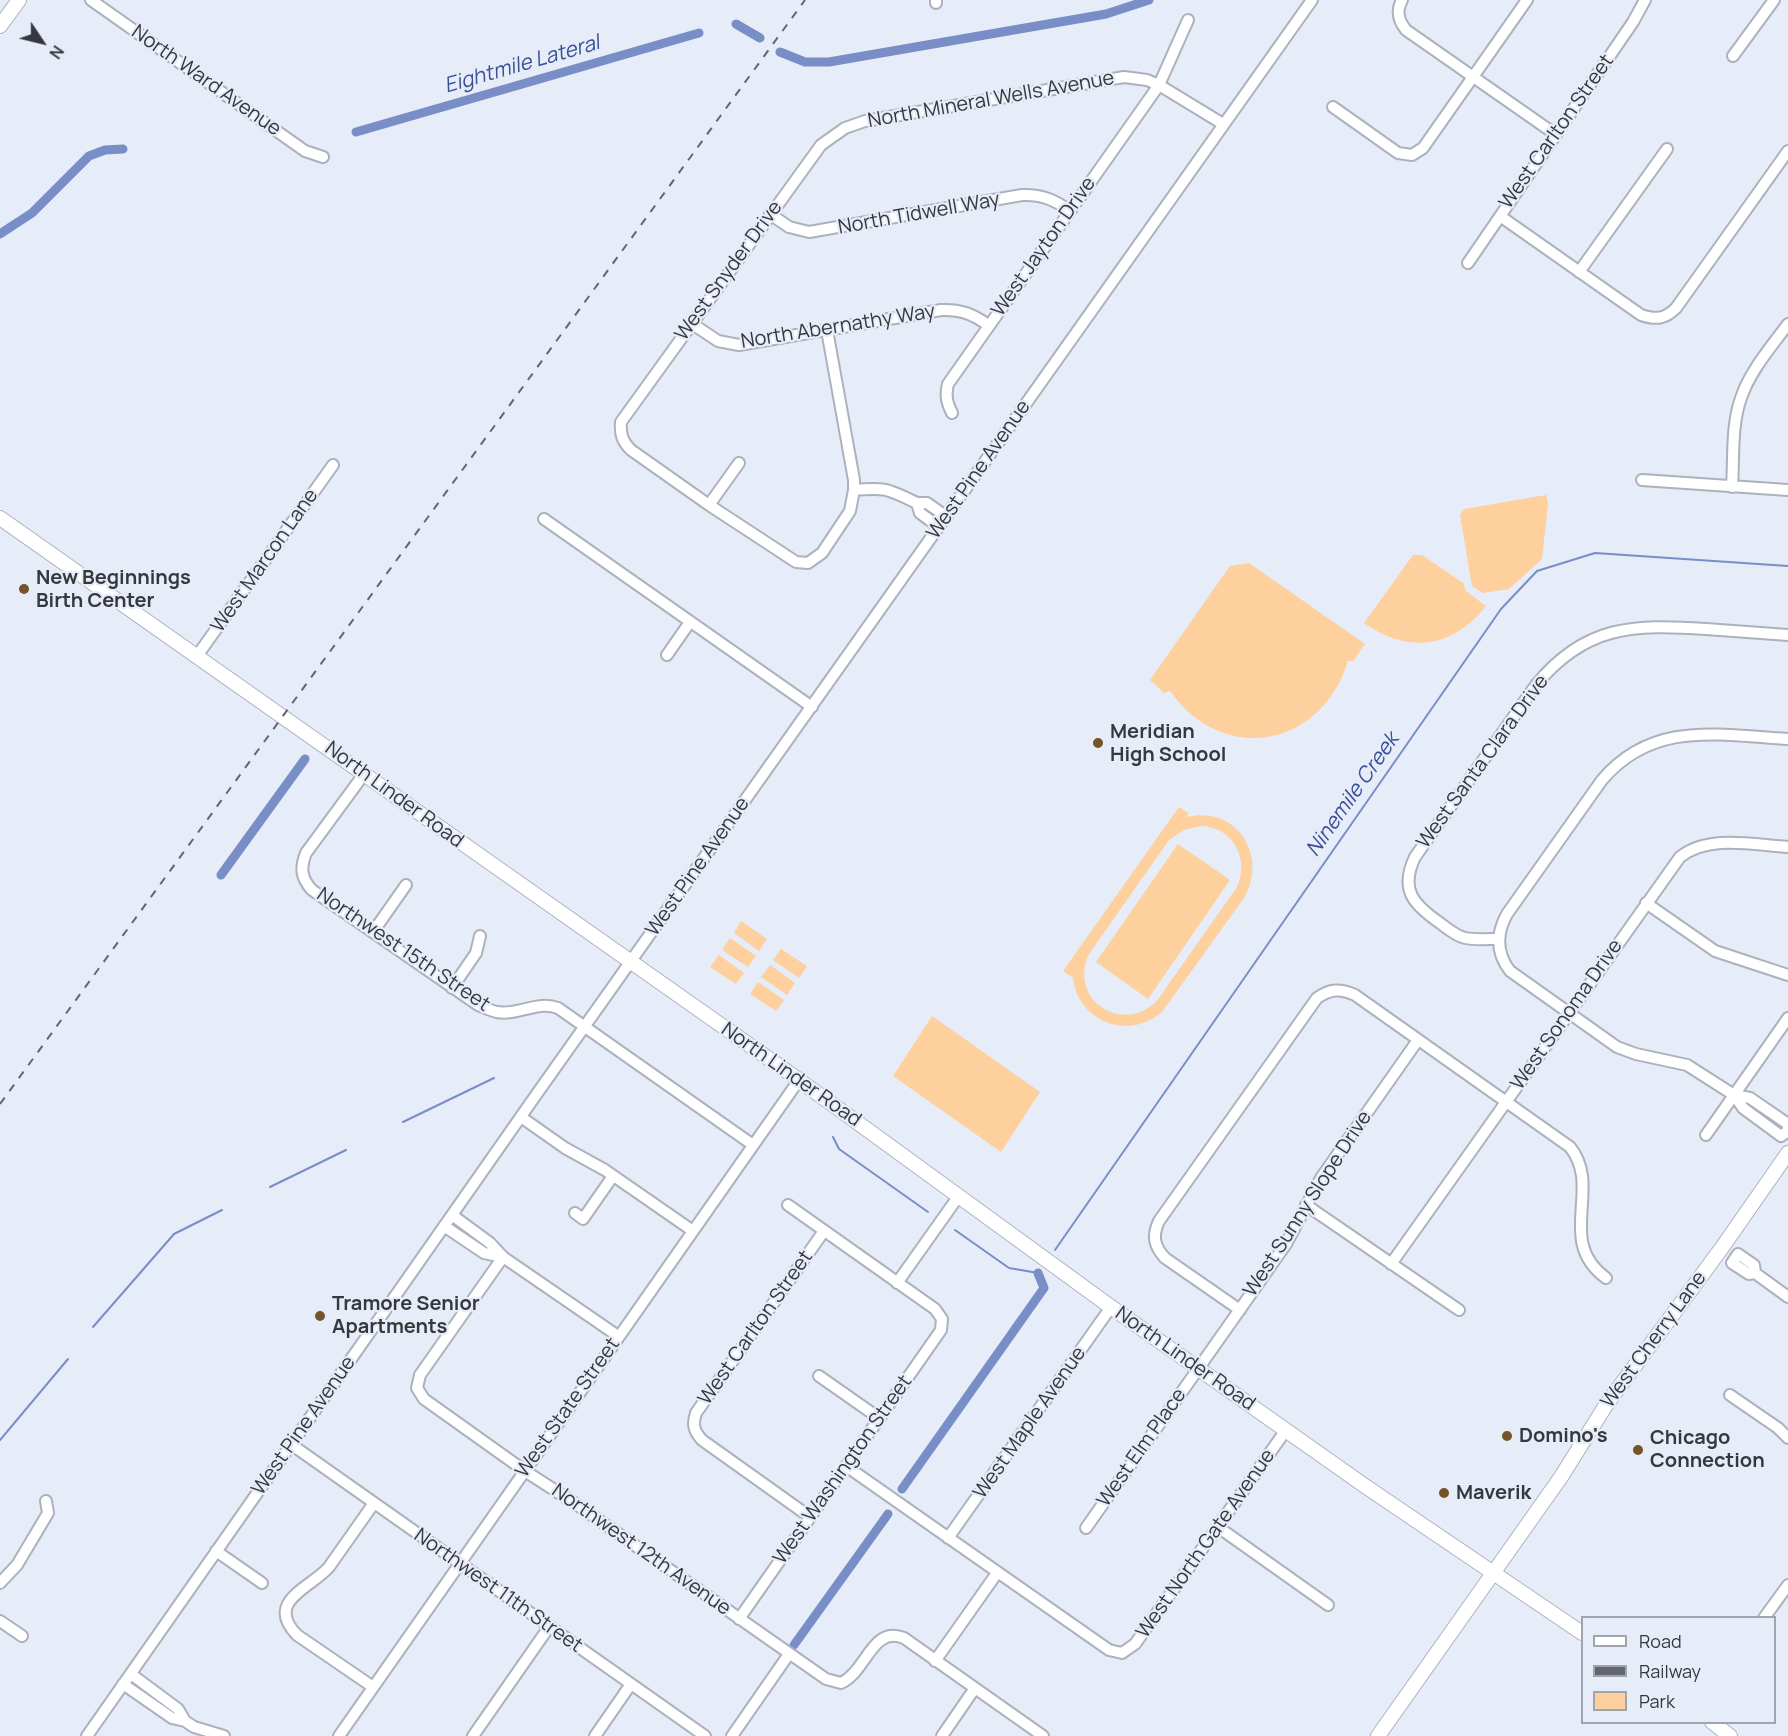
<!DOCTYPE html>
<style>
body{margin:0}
#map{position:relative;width:1788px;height:1736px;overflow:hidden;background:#e6ecf8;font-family:Manrope,sans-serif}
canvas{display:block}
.legend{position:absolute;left:1581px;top:1616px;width:195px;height:108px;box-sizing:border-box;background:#e6ecf8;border:2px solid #a0a4ad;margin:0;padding:8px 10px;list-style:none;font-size:18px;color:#36383d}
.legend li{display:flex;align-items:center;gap:12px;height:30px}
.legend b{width:30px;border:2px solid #a0a4ad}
.north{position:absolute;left:12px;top:12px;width:60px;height:60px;-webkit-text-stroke:4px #e6ecf8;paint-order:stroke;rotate:125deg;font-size:16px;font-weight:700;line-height:24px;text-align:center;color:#36383d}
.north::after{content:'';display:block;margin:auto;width:21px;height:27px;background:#36383d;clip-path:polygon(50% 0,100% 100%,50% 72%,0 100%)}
</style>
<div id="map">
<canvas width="1788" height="1736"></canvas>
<ul class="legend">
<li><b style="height:8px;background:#fff"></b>Road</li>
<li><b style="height:8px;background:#63666d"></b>Railway</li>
<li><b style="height:16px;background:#fed09d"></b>Park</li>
</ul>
<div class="north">N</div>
</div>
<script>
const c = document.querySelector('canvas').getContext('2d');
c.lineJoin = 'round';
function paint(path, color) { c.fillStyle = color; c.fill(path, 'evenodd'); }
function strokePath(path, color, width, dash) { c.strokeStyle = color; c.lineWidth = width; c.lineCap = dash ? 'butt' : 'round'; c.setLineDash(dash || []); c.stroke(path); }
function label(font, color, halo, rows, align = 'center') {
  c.font = font + ' Manrope,sans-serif'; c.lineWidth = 4.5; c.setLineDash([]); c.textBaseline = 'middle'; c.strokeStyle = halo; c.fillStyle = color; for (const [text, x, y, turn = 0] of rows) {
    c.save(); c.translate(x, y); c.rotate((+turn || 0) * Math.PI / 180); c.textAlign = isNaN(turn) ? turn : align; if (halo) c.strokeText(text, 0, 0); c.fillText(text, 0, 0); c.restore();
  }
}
const green = new Path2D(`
 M 1546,495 L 1548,504 L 1542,559 L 1509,589 L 1483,593 L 1472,586 L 1460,515 L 1464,509 Z
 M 1413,555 L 1422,555 L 1463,583 L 1466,591 L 1486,606 C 1452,649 1408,654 1364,623 Z
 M 1249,563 L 1365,644 L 1353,661 L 1348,661 C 1321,748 1223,766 1170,691 L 1164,693 L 1150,680 L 1230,566 Z
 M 1179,807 L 1188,813 L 1187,817 C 1236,805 1269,855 1244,898 L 1162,1012 C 1129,1041 1078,1022 1073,978 L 1063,971 ZM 1201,826 C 1233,827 1250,859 1237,887 L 1156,1002 C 1120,1035 1068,998 1089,954 L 1169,840 L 1184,830 Z
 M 1178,844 L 1230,880 L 1148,999 L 1096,962 Z
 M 741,921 L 767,939 L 759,951 L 734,933 Z
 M 730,938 L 756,956 L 748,967 L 722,950 Z
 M 781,949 L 807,966 L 799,978 L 773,960 Z
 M 719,955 L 744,973 L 736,984 L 710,967 Z
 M 770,965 L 795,983 L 787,995 L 761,977 Z
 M 758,982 L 784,1000 L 776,1011 L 750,994 Z
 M 932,1016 L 1040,1092 L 1001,1152 L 893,1076 Z`);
const stream = new Path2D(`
 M 403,1122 L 494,1078
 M 833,1137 L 839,1149 L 928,1212
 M 270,1187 L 346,1150
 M 955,1230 L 1009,1268 L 1038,1273
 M 1055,1250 L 1501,609 L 1537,571 L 1595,553 L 1788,566
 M 93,1327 L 174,1234 L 222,1210
 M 0,1440 L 68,1359`);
const canal = new Path2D(`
 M 736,24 L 760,38
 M 780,52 L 805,62 L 829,62 L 1106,14 L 1149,0
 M 356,132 L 699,33
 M 0,234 L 32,213 L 89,156 L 105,150 L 123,149
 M 221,875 L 305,759
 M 902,1489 L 1044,1288 L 1038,1273
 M 794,1645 L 888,1514`);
const minor = new Path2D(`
 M 91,0 L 305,151 L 323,157
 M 1402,0 C 1396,11 1398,20 1406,30 L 1555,134
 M 936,3 L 936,0
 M 1733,56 L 1774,0
 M 1333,107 L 1398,153 L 1412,155 L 1423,148 L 1527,0
 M 770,214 L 789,227 L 809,232 L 1022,195 C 1041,194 1055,200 1070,211
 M 1500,216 L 1641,315 C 1656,320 1665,319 1676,308 L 1788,151
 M 1468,263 L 1633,22 L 1645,0
 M 1579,272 L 1667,149
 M 691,323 L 718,341 L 739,345 L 941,310 C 960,309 973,314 988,325
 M 827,330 L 854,480 L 854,490 L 850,511 L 822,553 L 808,563 L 796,562 L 709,505 L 631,450 C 622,441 620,434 621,422 L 821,145 L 845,128 L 865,121 L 1124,77 L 1147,80 L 1159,85 L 1223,124
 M 952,413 C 947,403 945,396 948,384 L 1159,85 L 1188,20
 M 1642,480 L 1788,490
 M 1732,487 C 1734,458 1731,426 1741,398 C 1750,371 1771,347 1788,324
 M 854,490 C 886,487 888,489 917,503
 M 709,505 L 739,463
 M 544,519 L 812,707
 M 939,527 L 920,513 L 917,503 L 927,503 L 947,517
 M 667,655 L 690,622
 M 197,656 L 333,465
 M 1788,739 C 1719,735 1653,720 1602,780 L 1507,914 C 1496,934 1496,953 1510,971 L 1617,1047 L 1636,1054 L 1687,1065 L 1734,1095 L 1750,1098 L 1788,1124
 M 364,774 L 306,853 C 300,868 301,878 312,890 L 478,1005 C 484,1007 491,1011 497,1012 C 518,1016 537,1000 558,1008 L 753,1145
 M 1646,903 L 1715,951 L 1788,975
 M 373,932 L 406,885
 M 1498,939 C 1488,939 1475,940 1465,938 C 1456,936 1448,929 1440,923 C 1414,905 1399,890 1415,857 L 1536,685 C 1585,625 1634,624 1706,629 C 1733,631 1761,633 1788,635
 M 452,988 L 476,953 L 480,936
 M 1734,1095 L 1743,1108 L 1781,1136 L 1787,1132 L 1788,1128
 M 521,1117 L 565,1148 L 605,1170 L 693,1231
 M 1706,1135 L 1788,1018
 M 1306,1205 L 1459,1310
 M 575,1213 L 583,1219 L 613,1176
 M 444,1226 L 484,1253 L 503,1257 L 490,1243 L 452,1215
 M 1391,1264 L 1680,857 C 1709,834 1753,845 1788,847
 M 1755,1273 L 1754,1265 L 1738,1254 L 1732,1263 L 1749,1274 L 1755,1273 L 1788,1297
 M 897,1283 L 958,1197
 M 1240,1310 L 1165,1258 C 1154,1246 1152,1236 1159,1221 L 1317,998 C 1330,989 1340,988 1355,995 L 1570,1147 C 1603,1188 1555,1241 1606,1278
 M 618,1336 L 503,1257 L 420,1375 L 417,1388 L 424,1399 L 525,1471 L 573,1502 L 826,1679 L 841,1683 C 867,1671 872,1625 904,1638 L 1043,1736
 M 819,1376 L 879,1418
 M 1730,1395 L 1778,1428 L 1788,1438
 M 292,1445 L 705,1736
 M 846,1466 L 1109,1650 L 1122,1653 L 1135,1644 L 1286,1430
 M 810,1517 L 702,1440 C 694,1431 692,1425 696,1413 L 824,1231
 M 1218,1527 L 1328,1605
 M 1086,1528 L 1286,1244 L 1321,1178 L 1418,1040
 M 948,1538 L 1111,1307
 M 216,1551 L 262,1583
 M 0,1583 L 17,1565 L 48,1513 L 46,1501
 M 1764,1618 L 1788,1585
 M 739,1619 L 941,1330 L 942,1319 L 935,1309 L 788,1205
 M 0,1621 L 22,1636
 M 935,1661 L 997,1573
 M 123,1684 L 172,1718 L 185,1721 L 178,1709 L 131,1674
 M 373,1687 L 297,1635 C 264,1601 311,1588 329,1567 L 374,1503
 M 185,1721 L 194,1727 L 224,1736
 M 87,1736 L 536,1095 L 1312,0
 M 339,1736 L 799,1080
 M 473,1736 L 549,1627
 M 595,1736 L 631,1684
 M 732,1736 L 789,1654
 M 942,1736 L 975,1688`);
const major = new Path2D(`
 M 0,26 L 19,0
 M 0,518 L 799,1080 L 1111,1307 L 1365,1486 L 1582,1633
 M 1712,1722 L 1730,1736
 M 1378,1736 L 1561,1477 L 1606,1405 L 1721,1249 L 1788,1153`);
const rail = new Path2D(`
 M 0,1104 L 805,0`);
const markers = [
 [24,589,6,"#75542b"],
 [1098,743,6,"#75542b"],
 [320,1316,6,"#75542b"],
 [1507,1436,6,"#75542b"],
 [1638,1450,6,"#75542b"],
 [1444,1493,6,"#75542b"]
];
const streetNames = [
 ["North Ward Avenue",206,81,35],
 ["North Mineral Wells Avenue",991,100,-10],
 ["West Carlton Street",1557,132,-55],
 ["North Tidwell Way",919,214,-10],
 ["West Jayton Drive",1044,247,-55],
 ["West Snyder Drive",729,271,-54],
 ["North Abernathy Way",838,327,-9],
 ["West Pine Avenue",979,470,-55],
 ["West Marcon Lane",265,561,-55],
 ["West Santa Clara Drive",1483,762,-54],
 ["North Linder Road",394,795,36],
 ["West Pine Avenue",698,867,-55],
 ["Northwest 15th Street",403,950,34],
 ["West Sonoma Drive",1567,1015,-55],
 ["North Linder Road",791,1075,35],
 ["West Sunny Slope Drive",1308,1204,-57],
 ["West Carlton Street",756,1328,-55],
 ["West Cherry Lane",1654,1340,-54],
 ["North Linder Road",1185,1359,35],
 ["West State Street",568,1408,-55],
 ["West Maple Avenue",1030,1423,-55],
 ["West Pine Avenue",304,1426,-55],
 ["West Elm Place",1142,1448,-55],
 ["West Washington Street",843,1470,-55],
 ["West North Gate Avenue",1206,1544,-55],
 ["Northwest 12th Avenue",641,1550,35],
 ["Northwest 11th Street",498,1591,35]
];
const poiNames = [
 ["New Beginnings",36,578],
 ["Birth Center",36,601],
 ["Meridian",1110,732],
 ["High School",1110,755],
 ["Tramore Senior",332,1304],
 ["Apartments",332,1327],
 ["Domino's",1519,1436],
 ["Chicago",1650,1438],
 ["Connection",1650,1461],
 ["Maverik",1456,1493]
];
const waterNames = [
 ["Eightmile Lateral",522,65,-16],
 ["Ninemile Creek",1353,795,-55]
];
paint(green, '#fed09d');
strokePath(stream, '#798ec7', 2);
strokePath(canal, '#798ec7', 9);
strokePath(minor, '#acb1bd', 14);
strokePath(major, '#acb1bd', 16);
strokePath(minor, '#fff', 10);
strokePath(major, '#fff', 14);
strokePath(rail, '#63666d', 2, [8, 8]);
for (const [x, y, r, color] of markers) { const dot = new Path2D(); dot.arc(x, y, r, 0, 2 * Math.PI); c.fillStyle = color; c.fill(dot); strokePath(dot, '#e6ecf8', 2); }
label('20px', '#36383d', '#e6ecf8', streetNames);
label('bold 20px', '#36383d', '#e6ecf8', poiNames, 'left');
label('italic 21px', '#3a5198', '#e6ecf8', waterNames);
</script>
